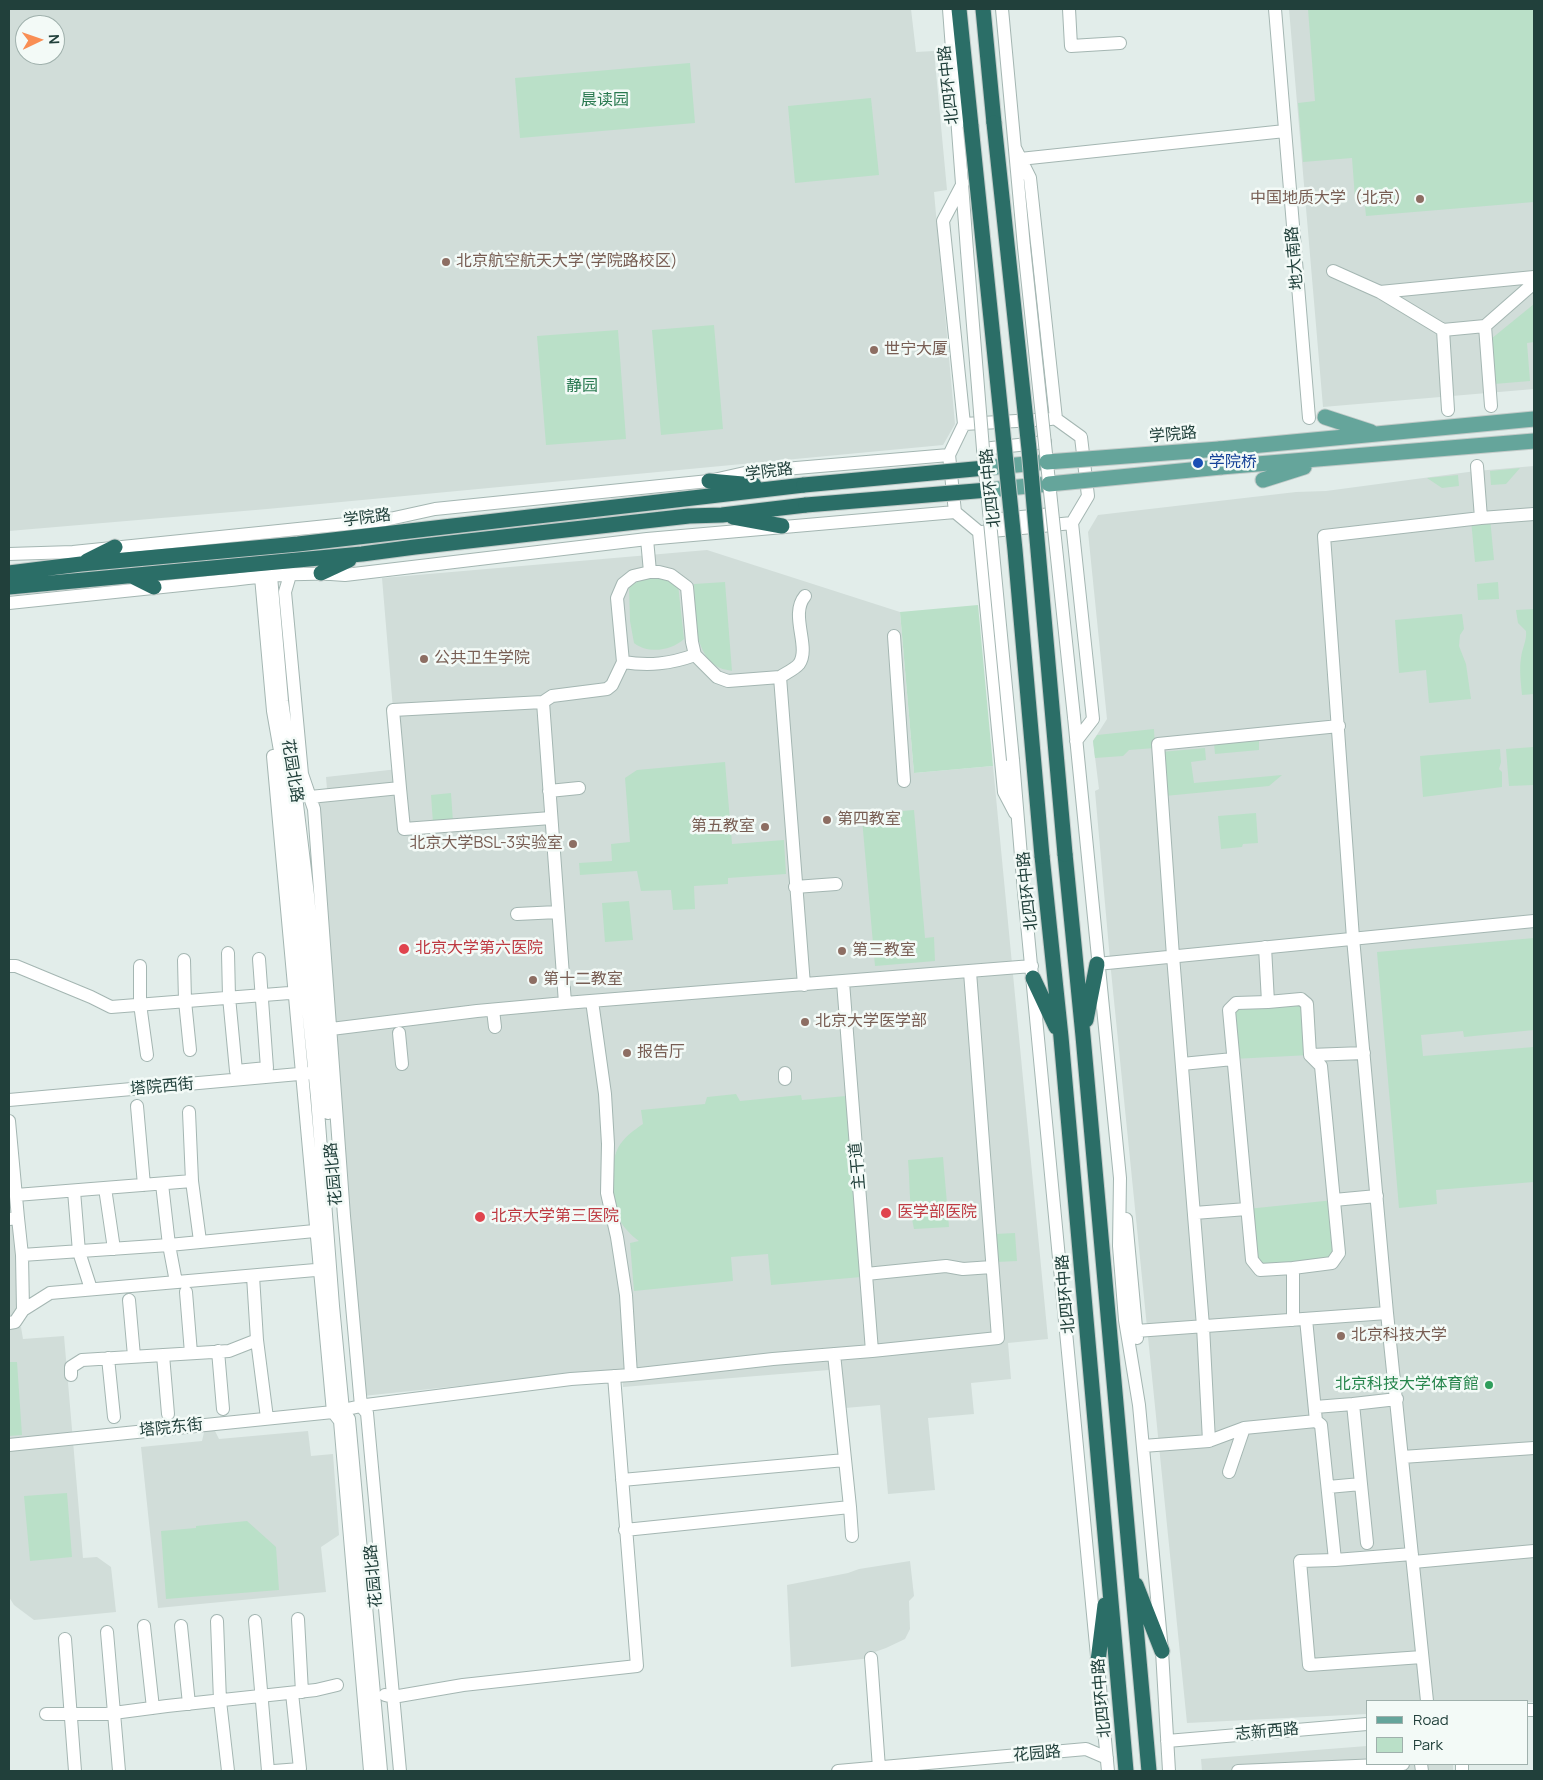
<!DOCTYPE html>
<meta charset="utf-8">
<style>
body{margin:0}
#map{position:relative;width:1543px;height:1780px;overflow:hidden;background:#e2edea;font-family:Manrope,sans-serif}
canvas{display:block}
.frame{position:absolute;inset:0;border:10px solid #21403b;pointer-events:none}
.legend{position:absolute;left:1366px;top:1700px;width:162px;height:65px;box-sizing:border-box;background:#f3faf7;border:1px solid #9fb0ac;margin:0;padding:6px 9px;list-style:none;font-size:15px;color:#21403b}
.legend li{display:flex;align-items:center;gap:10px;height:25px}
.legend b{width:25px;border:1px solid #9fb0ac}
.north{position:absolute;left:15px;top:15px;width:50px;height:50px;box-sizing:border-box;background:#f3faf7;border:1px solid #9fb0ac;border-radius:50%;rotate:87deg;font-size:14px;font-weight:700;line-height:20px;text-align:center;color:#21403b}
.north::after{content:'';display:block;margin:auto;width:18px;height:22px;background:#f98e54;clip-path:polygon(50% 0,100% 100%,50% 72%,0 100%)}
</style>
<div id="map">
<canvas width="1543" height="1780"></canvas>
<div class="frame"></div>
<ul class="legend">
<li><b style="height:6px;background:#65a59b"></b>Road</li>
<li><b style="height:14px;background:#bae0c8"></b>Park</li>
</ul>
<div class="north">N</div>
</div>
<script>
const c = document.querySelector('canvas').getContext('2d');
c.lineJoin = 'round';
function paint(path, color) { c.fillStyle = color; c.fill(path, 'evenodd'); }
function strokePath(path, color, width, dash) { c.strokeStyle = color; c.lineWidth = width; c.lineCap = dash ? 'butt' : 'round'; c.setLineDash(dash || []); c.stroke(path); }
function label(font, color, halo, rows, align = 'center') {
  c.font = font + ' Manrope,"Noto Sans SC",sans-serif'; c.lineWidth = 5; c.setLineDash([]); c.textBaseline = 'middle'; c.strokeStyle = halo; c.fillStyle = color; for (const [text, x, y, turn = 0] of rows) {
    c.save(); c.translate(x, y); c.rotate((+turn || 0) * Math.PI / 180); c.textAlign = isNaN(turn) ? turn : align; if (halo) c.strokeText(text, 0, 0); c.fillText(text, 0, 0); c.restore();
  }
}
const built = new Path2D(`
 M 9,9 L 911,9 L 916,52 L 934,51 L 947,190 L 934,192 L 955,424 L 943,445 L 267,509 L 9,531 ZM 25,25 L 55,25 L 55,55 L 25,55 Z
 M 1289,9 L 1534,9 L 1534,389 L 1323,407 Z
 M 1534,466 L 1534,1702 L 1367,1701 L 1367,1714 L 1187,1723 L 1111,971 L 1095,791 L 1099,789 L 1093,741 L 1107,719 L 1088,532 L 1098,515 L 1296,492 L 1326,491 L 1476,471 Z
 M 707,550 L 900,612 L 914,773 L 993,766 L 1048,1339 L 1008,1343 L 1011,1379 L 971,1383 L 974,1414 L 928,1418 L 935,1490 L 888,1494 L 880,1405 L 845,1408 L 841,1369 L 623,1387 L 622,1369 L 363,1396 L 337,1039 L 314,791 L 327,789 L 326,777 L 398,769 L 382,578 Z
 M 9,1222 L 14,1222 L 20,1317 L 9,1317 Z
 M 21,1327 L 23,1339 L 64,1336 L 83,1558 L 97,1557 L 111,1567 L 116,1612 L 34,1620 L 14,1605 L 9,1597 L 9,1328 Z
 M 213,1427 L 219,1439 L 308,1431 L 311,1456 L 333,1454 L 339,1535 L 321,1547 L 326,1592 L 158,1608 L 141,1447 L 202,1441 L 205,1428 Z
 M 910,1561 L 914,1596 L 909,1601 L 910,1629 L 905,1639 L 886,1648 L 872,1653 L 871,1658 L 791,1667 L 787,1585 L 848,1573 L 859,1569 Z
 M 1367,1746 L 1367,1764 L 1453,1764 L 1453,1771 L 1202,1771 L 1201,1759 Z`);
const green = new Path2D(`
 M 1308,9 L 1534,9 L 1534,202 L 1366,216 L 1364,197 L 1355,198 L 1352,158 L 1303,162 L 1298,103 L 1315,101 Z
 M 690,63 L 695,123 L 520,138 L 515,78 Z
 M 871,98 L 879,175 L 795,183 L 788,106 Z
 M 1534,304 L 1534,342 L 1527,343 L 1530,381 L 1494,384 L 1491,339 Z
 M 714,325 L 723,429 L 661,435 L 652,330 Z
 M 618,330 L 626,439 L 546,445 L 537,336 Z
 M 1520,468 L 1506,484 L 1491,485 L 1490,471 Z
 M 1458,475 L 1459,486 L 1442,488 L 1427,478 Z
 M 1490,518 L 1494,560 L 1475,562 L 1471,520 Z
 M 660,577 L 678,584 L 684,639 C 671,651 648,654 634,643 L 630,621 L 629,587 L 642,579 Z
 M 725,582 L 732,671 C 728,670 721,669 718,667 C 691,651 696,611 694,584 Z
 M 1498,582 L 1499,599 L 1478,600 L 1477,584 Z
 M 978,605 L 993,766 L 914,773 L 900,612 Z
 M 1534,609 L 1534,694 L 1522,695 C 1521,683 1519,670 1521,658 C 1522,648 1527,641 1526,631 L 1518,623 L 1516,610 Z
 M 1462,614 L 1464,629 L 1460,635 L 1459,646 L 1466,664 L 1471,699 L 1429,703 L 1426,670 L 1399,673 L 1395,620 Z
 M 1154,729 L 1155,748 L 1129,750 L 1123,756 L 1095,758 L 1093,741 L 1097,735 Z
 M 1259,739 L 1259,750 L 1215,754 L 1214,743 Z
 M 1534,747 L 1534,785 L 1509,786 L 1506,749 Z
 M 1205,748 L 1206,760 L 1191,762 L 1194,783 L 1282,775 L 1269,786 L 1165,796 L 1161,752 Z
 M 1500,749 L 1501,762 L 1499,769 L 1502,772 L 1502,787 L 1423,797 L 1420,756 Z
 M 725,762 L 732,844 L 784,840 L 786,874 L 728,878 L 728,884 L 694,886 L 695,909 L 673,910 L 671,890 L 641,891 L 637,871 L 580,875 L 579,863 L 612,861 L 611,844 L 630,842 L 625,778 L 637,770 Z
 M 451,793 L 453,822 L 433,823 L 431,795 Z
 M 914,810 L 925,938 L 934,937 L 935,961 L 875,966 L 862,819 L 865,814 Z
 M 1256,813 L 1258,843 L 1243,844 L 1242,847 L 1221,849 L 1218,816 Z
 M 629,901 L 633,940 L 605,942 L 602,903 Z
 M 1534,938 L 1534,1030 L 1464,1037 L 1463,1031 L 1421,1035 L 1423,1056 L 1534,1047 L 1534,1182 L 1436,1190 L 1437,1204 L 1399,1208 L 1377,952 Z
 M 1301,999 L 1310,1055 L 1233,1059 L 1229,1010 Z
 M 736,1094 L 740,1101 L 801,1095 L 802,1100 L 846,1096 L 861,1277 L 771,1285 L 768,1254 L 731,1257 L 733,1281 L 634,1291 L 630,1243 L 639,1241 C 625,1231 613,1214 611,1197 C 610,1190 612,1181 612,1174 C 613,1165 614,1156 618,1148 C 623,1138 634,1130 643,1124 L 641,1110 L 705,1104 L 707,1097 Z
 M 943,1157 L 949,1227 L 914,1229 C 909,1207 910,1183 908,1160 Z
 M 1334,1200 L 1339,1253 L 1332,1263 L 1260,1270 L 1247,1209 Z
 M 1015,1233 L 1017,1261 L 997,1262 L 995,1234 Z
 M 9,1362 L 17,1362 L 22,1435 L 9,1436 Z
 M 67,1493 L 72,1557 L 30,1561 L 24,1496 Z
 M 247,1521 L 276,1547 L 279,1590 L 166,1599 L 161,1531 L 196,1528 L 196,1526 Z`);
const minor = new Path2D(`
 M 949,9 L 967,251
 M 1002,9 L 1024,247
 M 1069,9 L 1071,46 L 1120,43
 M 1275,9 L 1309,418
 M 1015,148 L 1030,178 L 1056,419 L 1081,437 L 1088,496 L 1072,523 L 1093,719 L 1076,741
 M 1020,159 L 1285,131
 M 963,183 L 943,221 L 964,424 L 949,455 L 955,512 L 979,532 L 1004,792 L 1015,813
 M 1333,271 L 1380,292 L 1443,330 L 1485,326 L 1534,283
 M 1380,292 L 1534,277
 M 1485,326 L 1491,406
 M 1443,330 L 1448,410
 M 964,424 L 1051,419
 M 983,449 L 1045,442
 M 1477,466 L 1481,518
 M 991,520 L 1052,514
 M 982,532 L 1072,523
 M 647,539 L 650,572
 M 9,554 L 73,552 L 269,532 L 385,520 L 435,509 L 709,481 L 749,472 L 949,455
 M 290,575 L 285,592 L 302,774 L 314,809 L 344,1216 L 361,1406 L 367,1413 L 400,1771
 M 271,576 L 282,701 L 296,796 L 308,895 L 328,1113
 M 261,577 L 273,711 L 285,779 L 317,1097 L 333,1306 L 343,1410 L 349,1419 L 381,1771
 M 9,603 C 79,596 149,588 220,581 C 261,577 303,571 345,575 L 647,539 L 955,512
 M 894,636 L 904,781
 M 623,662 C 649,666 670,664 695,655
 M 780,677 C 786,673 795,669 799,664 C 811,647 789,615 805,596
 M 1074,717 L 1120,1178 L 1119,1246 L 1125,1320 L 1139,1405 L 1162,1651 L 1169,1771
 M 273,756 L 333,1412 L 340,1421 L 370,1771
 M 1013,760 L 1024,892 L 1108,1771
 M 400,788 L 404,829 L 551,818
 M 549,791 L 579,788
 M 310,797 L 400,788 L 393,710 L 543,702
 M 795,887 L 836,884
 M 517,914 L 558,912
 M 1265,947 L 1268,1002 L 1301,999 L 1307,1004 L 1310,1055 L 1321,1066 L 1339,1253 L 1332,1263 L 1293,1268 L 1293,1320
 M 228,953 L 229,997 L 236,1071 L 267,1068 L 259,959
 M 184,960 L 185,1001 L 190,1050
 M 1097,964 L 1534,921
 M 9,966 L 16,966 L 91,997 L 111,1007 L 302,992
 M 140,966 L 140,1004 L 147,1055
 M 843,982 L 872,1351
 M 592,1001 L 605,1094 L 608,1144 L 607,1193 L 617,1237 L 626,1295 L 631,1375
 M 1268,1002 L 1236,1003 L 1229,1010 L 1252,1260 L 1260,1270 L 1293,1268
 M 565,1003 L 543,702 L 552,696 L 607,689 L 612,685 L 623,662 L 617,598 L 623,584 L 633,576 L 650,572 L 659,572 L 671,575 L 687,587 L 692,642 L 695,655 L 717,677 L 728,681 L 780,677 L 804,985
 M 493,1010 L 495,1027
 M 323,1030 L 477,1011 L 565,1003 L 1032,966
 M 399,1033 L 402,1064
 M 1310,1055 L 1364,1053
 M 1182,1064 L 1233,1059
 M 785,1073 L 785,1079
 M 9,1100 L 310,1073
 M 137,1106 L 144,1185
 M 189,1112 L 192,1181
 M 9,1121 L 18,1218
 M 162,1184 L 169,1245 L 176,1282
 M 105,1188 L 114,1249
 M 74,1191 L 79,1252 L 91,1289
 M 16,1195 L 192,1181 L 200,1241
 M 1334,1200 L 1377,1196
 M 1194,1213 L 1247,1209
 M 9,1219 L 18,1218 L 22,1255
 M 1126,1219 L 1137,1338
 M 866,1274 L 946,1266 L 963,1269 L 992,1267
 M 253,1276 L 257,1340 L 267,1418
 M 186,1292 L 191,1353
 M 129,1300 L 134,1356
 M 23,1310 L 50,1293 L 327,1269
 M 1306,1319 L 1316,1421 L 1321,1425 L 1335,1560 L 1412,1554
 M 9,1323 L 15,1322 L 23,1310 L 22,1255 L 169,1245 L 325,1230
 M 1136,1331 L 1387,1313
 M 218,1351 L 223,1409
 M 163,1355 L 168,1414
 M 108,1358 L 114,1417
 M 71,1375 L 71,1367 L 82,1360 L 229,1351 L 257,1340
 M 1353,1404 L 1397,1399
 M 1315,1407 L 1353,1404 L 1361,1484
 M 1209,1441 L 1244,1428
 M 9,1445 L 333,1412 L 366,1405 L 571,1379 L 631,1375 L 773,1359 L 872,1351 L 998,1338 L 970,972
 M 1143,1446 L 1209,1441 L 1203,1326 L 1173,956 L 1158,744 L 1339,726
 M 1402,1457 L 1534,1448
 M 1229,1472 L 1244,1428 L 1316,1421
 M 622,1480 L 845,1460
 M 1328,1487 L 1361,1484 L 1367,1543
 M 850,1507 L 852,1536
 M 625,1530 L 850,1507 L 834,1354
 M 1335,1560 L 1300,1561 L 1309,1665 L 1422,1657
 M 1413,1562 L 1534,1551
 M 298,1619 L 302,1692
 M 217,1621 L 220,1701 L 228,1771
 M 255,1621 L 268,1771
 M 144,1626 L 153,1708
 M 181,1626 L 189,1704
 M 107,1632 L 119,1771
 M 65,1639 L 75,1771
 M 871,1658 L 879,1768
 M 385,1695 L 393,1697 L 463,1685 L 637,1666 L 614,1376
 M 1427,1701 L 1387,1313 L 1353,938 L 1324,536 L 1481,518 L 1534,514
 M 1527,1710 L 1534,1710
 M 46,1714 L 106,1714 L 167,1706 L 316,1690 L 337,1685
 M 1167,1741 L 1367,1724
 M 1421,1764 L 1422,1771
 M 1462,1764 L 1462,1771
 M 274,1771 L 300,1769 L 292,1693
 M 838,1771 L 1086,1749 L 1107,1758
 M 1238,1771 L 1403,1764`);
const major = new Path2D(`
 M 1325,417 L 1371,432
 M 1219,449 L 1534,419
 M 1221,467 L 1534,441
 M 985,468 L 1047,462
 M 1263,480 L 1304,467
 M 988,490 L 1049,484`);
const highway = new Path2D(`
 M 959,9 L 971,126
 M 983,9 L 994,123
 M 709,481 L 754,485
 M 733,517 L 782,526
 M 87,561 L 115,547
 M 9,573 L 81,564 L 298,544 L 804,485
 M 321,573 L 349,560
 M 134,577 L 154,587
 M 9,587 L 362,554 L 415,547 L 689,516 L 722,515 L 806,505
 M 1065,854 L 1083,1036 L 1149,1771
 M 1042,856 L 1061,1037 L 1126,1771
 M 1033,978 L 1056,1027
 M 1086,1020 L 1097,964
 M 1136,1585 L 1162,1651
 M 1098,1661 L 1105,1605`);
const minorBridge = new Path2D(`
 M 1024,247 L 1074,717
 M 967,251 L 983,449 L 1013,760`);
const majorBridge = new Path2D(`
 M 1047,462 L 1219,449
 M 1049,484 L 1221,467`);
const highwayBridge = new Path2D(`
 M 994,123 L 1029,449 L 1065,854
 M 971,126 L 1015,550 L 1042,856
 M 804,485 L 985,468
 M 806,505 L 988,490`);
const markers = [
 [1420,199,5,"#8d6e63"],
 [446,262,5,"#8d6e63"],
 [874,350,5,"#8d6e63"],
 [1198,463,6,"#1a4fb4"],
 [424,659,5,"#8d6e63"],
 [827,820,5,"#8d6e63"],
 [765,827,5,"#8d6e63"],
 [573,844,5,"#8d6e63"],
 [404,949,6,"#e0444e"],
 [842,951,5,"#8d6e63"],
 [533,980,5,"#8d6e63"],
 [805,1022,5,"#8d6e63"],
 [627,1053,5,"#8d6e63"],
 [886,1213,6,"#e0444e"],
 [480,1217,6,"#e0444e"],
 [1341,1336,5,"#8d6e63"],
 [1489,1385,5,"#2e9e5b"]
];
const streetNames = [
 ["北四环中路",949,85,-96],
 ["地大南路",1295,258,-95],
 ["学院路",1173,435,-5],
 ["学院路",769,472,-7],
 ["北四环中路",991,488,-96],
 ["学院路",367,518,-7],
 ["花园北路",292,771,81],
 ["北四环中路",1028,891,-96],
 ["塔院西街",162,1087,-5],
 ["主干道",858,1166,-95],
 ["花园北路",334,1174,-95],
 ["北四环中路",1066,1294,-95],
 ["塔院东街",171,1428,-6],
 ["花园北路",374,1576,-95],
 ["北四环中路",1102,1698,-95],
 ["志新西路",1267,1732,-5],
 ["花园路",1037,1754,-5]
];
const parkNames = [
 ["晨读园",605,101],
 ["静园",582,387]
];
const educationNames = [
 ["中国地质大学（北京）",1410,199,"right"],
 ["北京航空航天大学(学院路校区)",456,262],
 ["世宁大厦",884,350],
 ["公共卫生学院",434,659],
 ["第四教室",837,820],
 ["第五教室",755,827,"right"],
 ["北京大学BSL-3实验室",563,844,"right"],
 ["第三教室",852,951],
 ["第十二教室",543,980],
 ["北京大学医学部",815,1022],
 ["报告厅",637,1053],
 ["北京科技大学",1351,1336]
];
const transitNames = [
 ["学院桥",1209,463]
];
const healthNames = [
 ["北京大学第六医院",415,949],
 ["医学部医院",897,1213],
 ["北京大学第三医院",491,1217]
];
const leisureNames = [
 ["北京科技大学体育館",1479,1385]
];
paint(built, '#d1ddd9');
paint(green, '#bae0c8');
strokePath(minor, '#a4b6b2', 14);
strokePath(major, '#c1cac8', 17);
strokePath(highway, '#c1cac8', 17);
strokePath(minor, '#fff', 12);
strokePath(major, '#65a59b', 15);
strokePath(highway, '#2b6e67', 15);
strokePath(minorBridge, '#a4b6b2', 14, []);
strokePath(majorBridge, '#c1cac8', 17, []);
strokePath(highwayBridge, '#c1cac8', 17, []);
strokePath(minorBridge, '#fff', 12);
strokePath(majorBridge, '#65a59b', 15);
strokePath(highwayBridge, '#2b6e67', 15);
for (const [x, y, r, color] of markers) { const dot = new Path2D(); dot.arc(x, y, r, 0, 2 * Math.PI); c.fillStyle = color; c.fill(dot); strokePath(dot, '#f3faf7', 2); }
label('16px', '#21403b', '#f3faf7', streetNames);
label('16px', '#297950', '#f3faf7', parkNames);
label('16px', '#785e54', '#f3faf7', educationNames, 'left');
label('16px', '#164399', '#f3faf7', transitNames, 'left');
label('16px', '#be3a42', '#f3faf7', healthNames, 'left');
label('16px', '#27864d', '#f3faf7', leisureNames, 'right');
</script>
